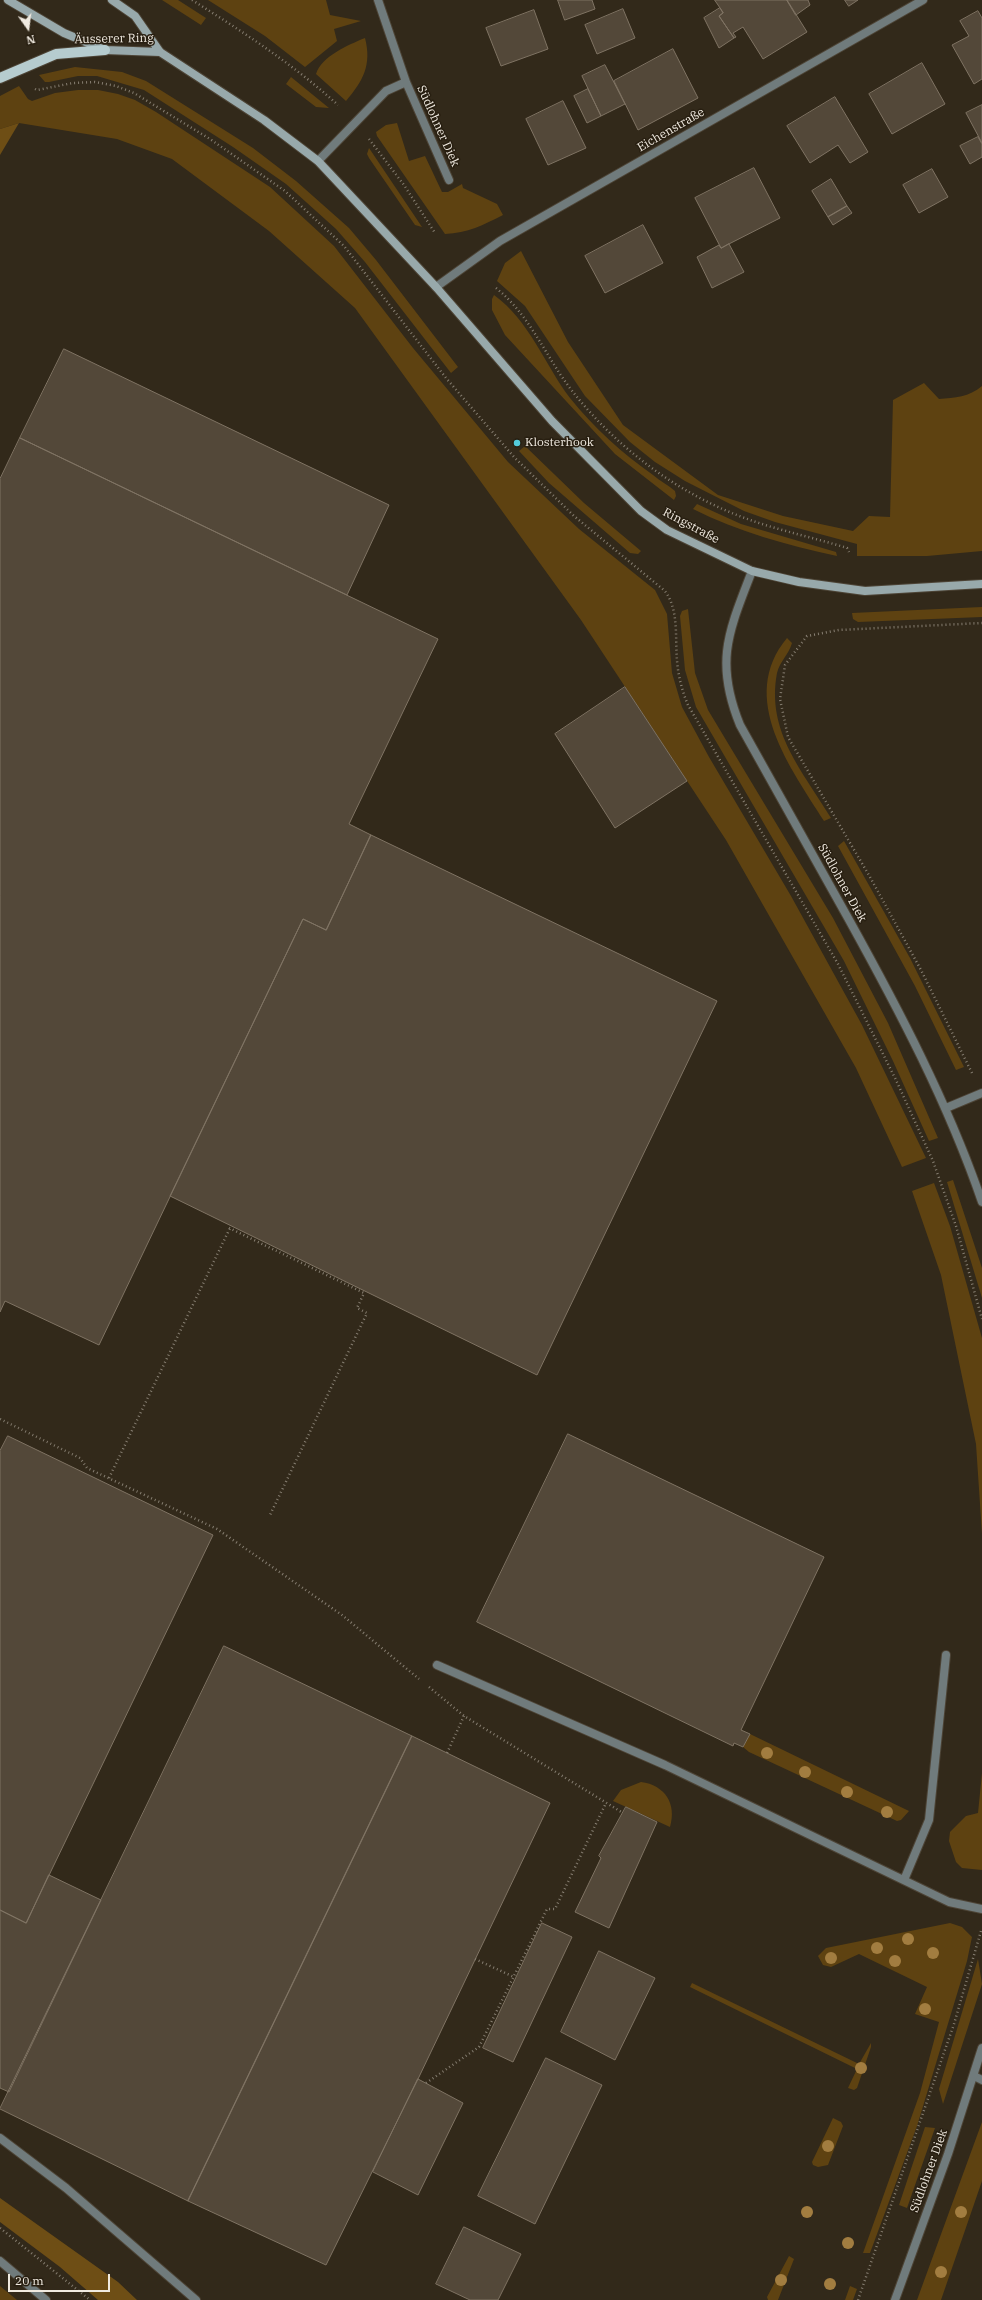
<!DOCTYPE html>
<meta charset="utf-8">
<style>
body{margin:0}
#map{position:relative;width:982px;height:2300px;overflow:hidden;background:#32291a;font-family:"IBM Plex Serif",serif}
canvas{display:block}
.north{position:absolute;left:8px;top:8px;width:40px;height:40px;-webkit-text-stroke:3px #281f11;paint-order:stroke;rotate:166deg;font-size:11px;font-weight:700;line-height:16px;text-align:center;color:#f0eae0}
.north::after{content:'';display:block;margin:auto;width:14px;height:18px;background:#f0eae0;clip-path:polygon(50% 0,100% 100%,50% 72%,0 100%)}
.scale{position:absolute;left:8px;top:2274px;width:102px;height:18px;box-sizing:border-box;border:2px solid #f0eae0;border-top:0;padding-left:5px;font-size:12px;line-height:14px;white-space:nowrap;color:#f0eae0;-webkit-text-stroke:3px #281f11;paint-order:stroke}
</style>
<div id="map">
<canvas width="982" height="2300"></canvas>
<div class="north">N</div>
<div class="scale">20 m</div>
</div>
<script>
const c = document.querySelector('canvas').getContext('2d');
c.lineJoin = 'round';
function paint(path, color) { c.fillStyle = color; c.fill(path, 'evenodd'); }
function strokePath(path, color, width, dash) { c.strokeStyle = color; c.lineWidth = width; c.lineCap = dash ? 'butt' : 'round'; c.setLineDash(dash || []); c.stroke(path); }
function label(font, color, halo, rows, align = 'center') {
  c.font = font + ' "IBM Plex Serif",serif'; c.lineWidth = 3; c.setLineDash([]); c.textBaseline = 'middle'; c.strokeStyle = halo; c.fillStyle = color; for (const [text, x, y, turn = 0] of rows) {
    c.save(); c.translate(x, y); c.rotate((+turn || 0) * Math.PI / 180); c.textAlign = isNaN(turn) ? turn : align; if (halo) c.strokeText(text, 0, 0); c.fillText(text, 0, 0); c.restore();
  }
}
const green = new Path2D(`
 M 162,0 L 178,0 L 206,18 L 201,25 Z
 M 208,0 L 326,0 L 330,15 L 361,21 L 334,29 L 337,41 L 305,67 L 265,36 Z
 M 365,38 C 372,65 363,81 346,101 L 316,74 C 322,56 348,45 365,38 Z
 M 75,67 L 122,72 L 146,81 L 253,148 L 296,181 L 349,228 L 376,260 L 458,367 L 451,373 L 365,262 L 336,229 L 286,184 L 233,147 L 144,90 L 97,76 L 78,76 L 49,82 L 45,82 L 39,75 Z
 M 291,77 L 329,108 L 316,107 L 286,84 Z
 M 19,86 L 28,99 L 32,101 L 55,93 L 78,90 L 98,90 L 118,94 L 135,100 L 156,112 L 270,187 L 334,246 L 413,348 L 508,462 L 579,529 L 655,590 L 667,614 L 672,673 L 682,707 L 709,757 L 791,896 L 862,1025 L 926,1158 L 902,1167 L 856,1068 L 726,840 L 581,620 L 355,308 L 269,231 L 172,159 L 117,139 L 19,123 L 0,129 L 0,96 Z
 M 397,123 L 409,161 L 425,156 L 442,192 L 448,192 L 462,184 L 463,188 L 497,204 L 503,215 C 483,225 468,233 445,234 L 377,136 L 376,132 L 386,125 Z
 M 369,148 L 422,227 L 415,225 L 369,158 L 367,154 Z
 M 521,251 L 568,342 L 623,425 L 718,495 L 783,516 L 853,531 L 869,516 L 890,517 L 893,400 L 924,383 L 939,399 C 955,398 969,397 982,386 L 982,551 L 927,556 L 857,556 L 857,544 L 775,522 L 744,511 L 685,481 L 655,462 L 630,442 L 585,396 L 525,306 L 497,281 L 505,263 Z
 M 494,295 C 529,320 545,365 570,398 C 594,428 622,453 653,475 C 660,481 668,485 675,491 L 676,496 L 674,500 L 615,454 L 505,335 L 492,310 L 492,299 Z
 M 525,446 L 584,503 L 641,551 L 638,554 L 630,553 L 549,483 L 519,451 Z
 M 697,504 L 741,524 L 836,552 L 837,556 C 786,545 739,532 693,509 Z
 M 982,607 L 982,617 L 858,622 L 853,619 L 852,613 Z
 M 688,609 L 695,673 L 708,710 L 833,918 L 888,1023 L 938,1138 L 929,1141 L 893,1061 L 844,961 L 696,707 L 685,670 L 680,616 L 682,611 Z
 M 787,638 L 792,643 C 789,654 780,661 777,673 C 766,732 803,771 831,818 L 824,821 C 791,768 737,698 787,638 Z
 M 844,841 L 910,958 L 964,1067 L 956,1070 L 915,986 L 838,846 Z
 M 953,1180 L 982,1268 L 982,1298 L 947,1182 Z
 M 934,1183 L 950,1226 L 982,1338 L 982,1534 L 976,1444 L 941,1275 L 912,1191 Z
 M 750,1734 L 909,1811 L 901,1820 L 897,1821 L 749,1752 L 743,1747 Z
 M 982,1773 L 982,1870 L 962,1868 L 956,1862 L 949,1841 L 950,1832 L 966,1816 L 978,1813 Z
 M 641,1782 C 665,1785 677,1804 670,1827 L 613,1801 L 621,1790 Z
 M 950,1923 L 962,1927 L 972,1937 L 967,1961 L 917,2126 L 870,2253 L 863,2253 L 920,2093 L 939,2022 L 915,2014 L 927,1987 L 859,1954 L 831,1967 L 823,1965 L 818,1956 L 826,1948 Z
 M 978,1959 L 982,1984 L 943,2104 L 939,2089 Z
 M 692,1983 L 859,2064 L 871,2043 L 871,2047 L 857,2088 L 854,2090 L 848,2088 L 857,2069 L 690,1987 Z
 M 833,2118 L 841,2122 L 843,2126 L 828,2165 L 818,2167 L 813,2165 L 812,2162 Z
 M 982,2122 L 982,2181 L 941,2300 L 917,2300 Z
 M 925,2127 L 935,2128 L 907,2208 L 899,2205 Z
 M 789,2256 L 794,2259 L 778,2300 L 768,2300 L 767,2297 Z
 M 0,2286 L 17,2300 L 0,2300 Z
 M 850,2286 L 857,2289 L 853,2300 L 845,2300 Z`);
const forest = new Path2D(`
 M 19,123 L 0,155 L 0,129 Z
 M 0,2198 L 118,2282 L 137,2300 L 98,2300 L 60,2267 L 0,2222 Z`);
const building = new Path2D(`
 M 558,0 L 592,0 L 595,9 L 565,20 Z
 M 715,0 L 787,0 L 807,32 L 763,59 L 743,27 L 733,33 L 736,37 L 734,38 L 719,16 L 723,13 Z
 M 787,0 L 808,0 L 810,5 L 796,15 Z
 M 845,0 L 858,0 L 849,6 Z
 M 720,8 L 723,13 L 719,16 L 734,38 L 719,48 L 704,18 Z
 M 623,9 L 635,38 L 597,54 L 585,25 Z
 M 534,10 L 548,49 L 501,66 L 486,28 Z
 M 978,11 L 982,18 L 982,79 L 974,84 L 952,45 L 969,36 L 960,21 Z
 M 673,49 L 698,98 L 638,130 L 614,81 Z
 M 922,63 L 945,104 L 892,134 L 869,94 Z
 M 605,65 L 625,104 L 601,116 L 582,76 Z
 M 588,89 L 601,116 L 587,123 L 574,96 Z
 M 835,97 L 868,152 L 850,163 L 838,145 L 810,163 L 787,126 Z
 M 563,101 L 586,148 L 548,165 L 526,119 Z
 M 982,105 L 982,143 L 966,113 Z
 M 978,137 L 982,144 L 982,157 L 970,164 L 960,146 Z
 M 754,168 L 780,218 L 721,248 L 695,198 Z
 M 932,169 L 948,197 L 919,213 L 903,185 Z
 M 831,179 L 847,206 L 828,217 L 812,191 Z
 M 847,206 L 852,213 L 833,225 L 828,217 Z
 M 643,225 L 663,263 L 605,293 L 585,256 Z
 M 729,244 L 744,272 L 712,288 L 697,257 L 719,245 L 721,248 Z
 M 64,349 L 389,505 L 347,595 L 20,438 Z
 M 20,438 L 438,639 L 349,824 L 371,835 L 326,930 L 303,919 L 99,1345 L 5,1301 L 0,1312 L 0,479 Z
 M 625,687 L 687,781 L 615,828 L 555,734 Z
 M 371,835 L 717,1001 L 537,1375 L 170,1196 L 303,919 L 326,930 Z
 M 568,1434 L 824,1557 L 741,1730 L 750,1734 L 743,1747 L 734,1743 L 733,1746 L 477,1622 Z
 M 8,1436 L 213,1535 L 26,1923 L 0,1910 L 0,1451 Z
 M 224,1646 L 412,1736 L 188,2201 L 0,2109 Z
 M 412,1736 L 550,1803 L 418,2079 L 326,2265 L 188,2201 Z
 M 626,1807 L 657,1822 L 609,1928 L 575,1912 L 601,1858 L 599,1856 Z
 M 49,1875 L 101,1900 L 9,2092 L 0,2088 L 0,1910 L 26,1923 Z
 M 542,1923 L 572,1937 L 513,2062 L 483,2048 Z
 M 599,1951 L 655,1978 L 615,2060 L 561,2032 Z
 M 546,2058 L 602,2085 L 535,2224 L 478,2196 Z
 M 418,2079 L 463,2103 L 418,2195 L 373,2172 Z
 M 464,2227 L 521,2254 L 498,2300 L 470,2300 L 436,2284 Z`);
const path = new Path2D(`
 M 192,0 C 243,32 293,64 338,105
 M 35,89 L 37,90 L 73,83 L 95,82 L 116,86 L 134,93 L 210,139 L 285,191 L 344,246 L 446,378 L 514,457 L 574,516 L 665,591 C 679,610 675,637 677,660 C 678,675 682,691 688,705 L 838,964 L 896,1080 L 933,1161 L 956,1226 L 982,1319
 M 369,139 L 404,185 L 435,233
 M 496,288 C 531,316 546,358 573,392 C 617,448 676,492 742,517 C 776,530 812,537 847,548 L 849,552
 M 972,1073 L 921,970 L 870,877 L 788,737 L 780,699 L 785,665 L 807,636 L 839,630 L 982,623
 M 229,1228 L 364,1293 L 357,1308 L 367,1313 L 270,1515
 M 0,1419 L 80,1458 L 87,1468 L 217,1529 L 342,1615 L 419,1679
 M 109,1478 L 231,1226
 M 429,1687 L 464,1716 L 623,1813
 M 447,1753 L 464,1716
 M 475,1959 L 514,1977
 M 426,2083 L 479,2047 L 547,1909 L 555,1909 L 606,1803
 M 0,2228 L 90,2300
 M 858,2300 L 954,2024 L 981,1931`);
const service = new Path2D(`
 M 946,1108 L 982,1093
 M 437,1665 L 665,1765 L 949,1902 L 982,1909
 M 904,1880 L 929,1820 L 946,1655
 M 974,2076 L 982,2080
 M 0,2138 L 66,2188 L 196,2300`);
const minor = new Path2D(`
 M 406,82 L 449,180
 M 318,161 L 386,91 L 406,82 L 378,0
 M 436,287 L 500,241 L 923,0`);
const tertiary = new Path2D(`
 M 752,571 C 729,631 714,661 740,725 C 776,789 812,853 848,918 C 899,1010 948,1103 982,1202
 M 0,2261 L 46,2300
 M 895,2300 L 948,2154 L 982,2048`);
const secondary = new Path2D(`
 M 8,0 L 64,33 L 105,50 L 160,52
 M 112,0 L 135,16 L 160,52 L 264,120 L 318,161 L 436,287 L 552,421 L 641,511 L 667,530 L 752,571 L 799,582 L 865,591 L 982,584`);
const primary = new Path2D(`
 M 0,78 L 56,54 L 105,50`);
const trees = [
 [767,1753],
 [805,1772],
 [847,1792],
 [887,1812],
 [908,1939],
 [877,1948],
 [933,1953],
 [831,1958],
 [895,1961],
 [925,2009],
 [861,2068],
 [828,2146],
 [807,2212],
 [961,2212],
 [848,2243],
 [941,2272],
 [781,2280],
 [830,2284]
];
const markers = [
 [517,443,4,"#53cbdb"]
];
const streetNames = [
 ["Äusserer Ring",114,39,-1],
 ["Südlohner Diek",438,126,66],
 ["Eichenstraße",671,130,-30],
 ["Ringstraße",691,526,28],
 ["Südlohner Diek",842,883,61],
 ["Südlohner Diek",929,2171,-70]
];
const poiNames = [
 ["Klosterhook",525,443]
];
paint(green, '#5e4211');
paint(forest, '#6e4e15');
paint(building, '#534839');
strokePath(building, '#7f7363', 1);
strokePath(service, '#4d4436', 10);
strokePath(minor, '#4d4436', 10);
strokePath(tertiary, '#4d4436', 10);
strokePath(secondary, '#4d4436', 10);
strokePath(primary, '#4d4436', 12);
strokePath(path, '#867e71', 2.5, [1, 3]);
strokePath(service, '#707b7c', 8);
strokePath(minor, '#707b7c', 8);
strokePath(tertiary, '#707b7c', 8);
strokePath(secondary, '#98a9ab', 8);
strokePath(primary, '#b6cccf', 10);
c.fillStyle = '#a27d40';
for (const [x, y] of trees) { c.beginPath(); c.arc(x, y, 6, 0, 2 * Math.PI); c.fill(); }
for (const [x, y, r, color] of markers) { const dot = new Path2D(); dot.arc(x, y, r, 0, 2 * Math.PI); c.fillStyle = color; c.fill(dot); strokePath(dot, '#281f11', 1.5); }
label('12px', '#f0eae0', '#281f11', streetNames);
label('12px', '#f0eae0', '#281f11', poiNames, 'left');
</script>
